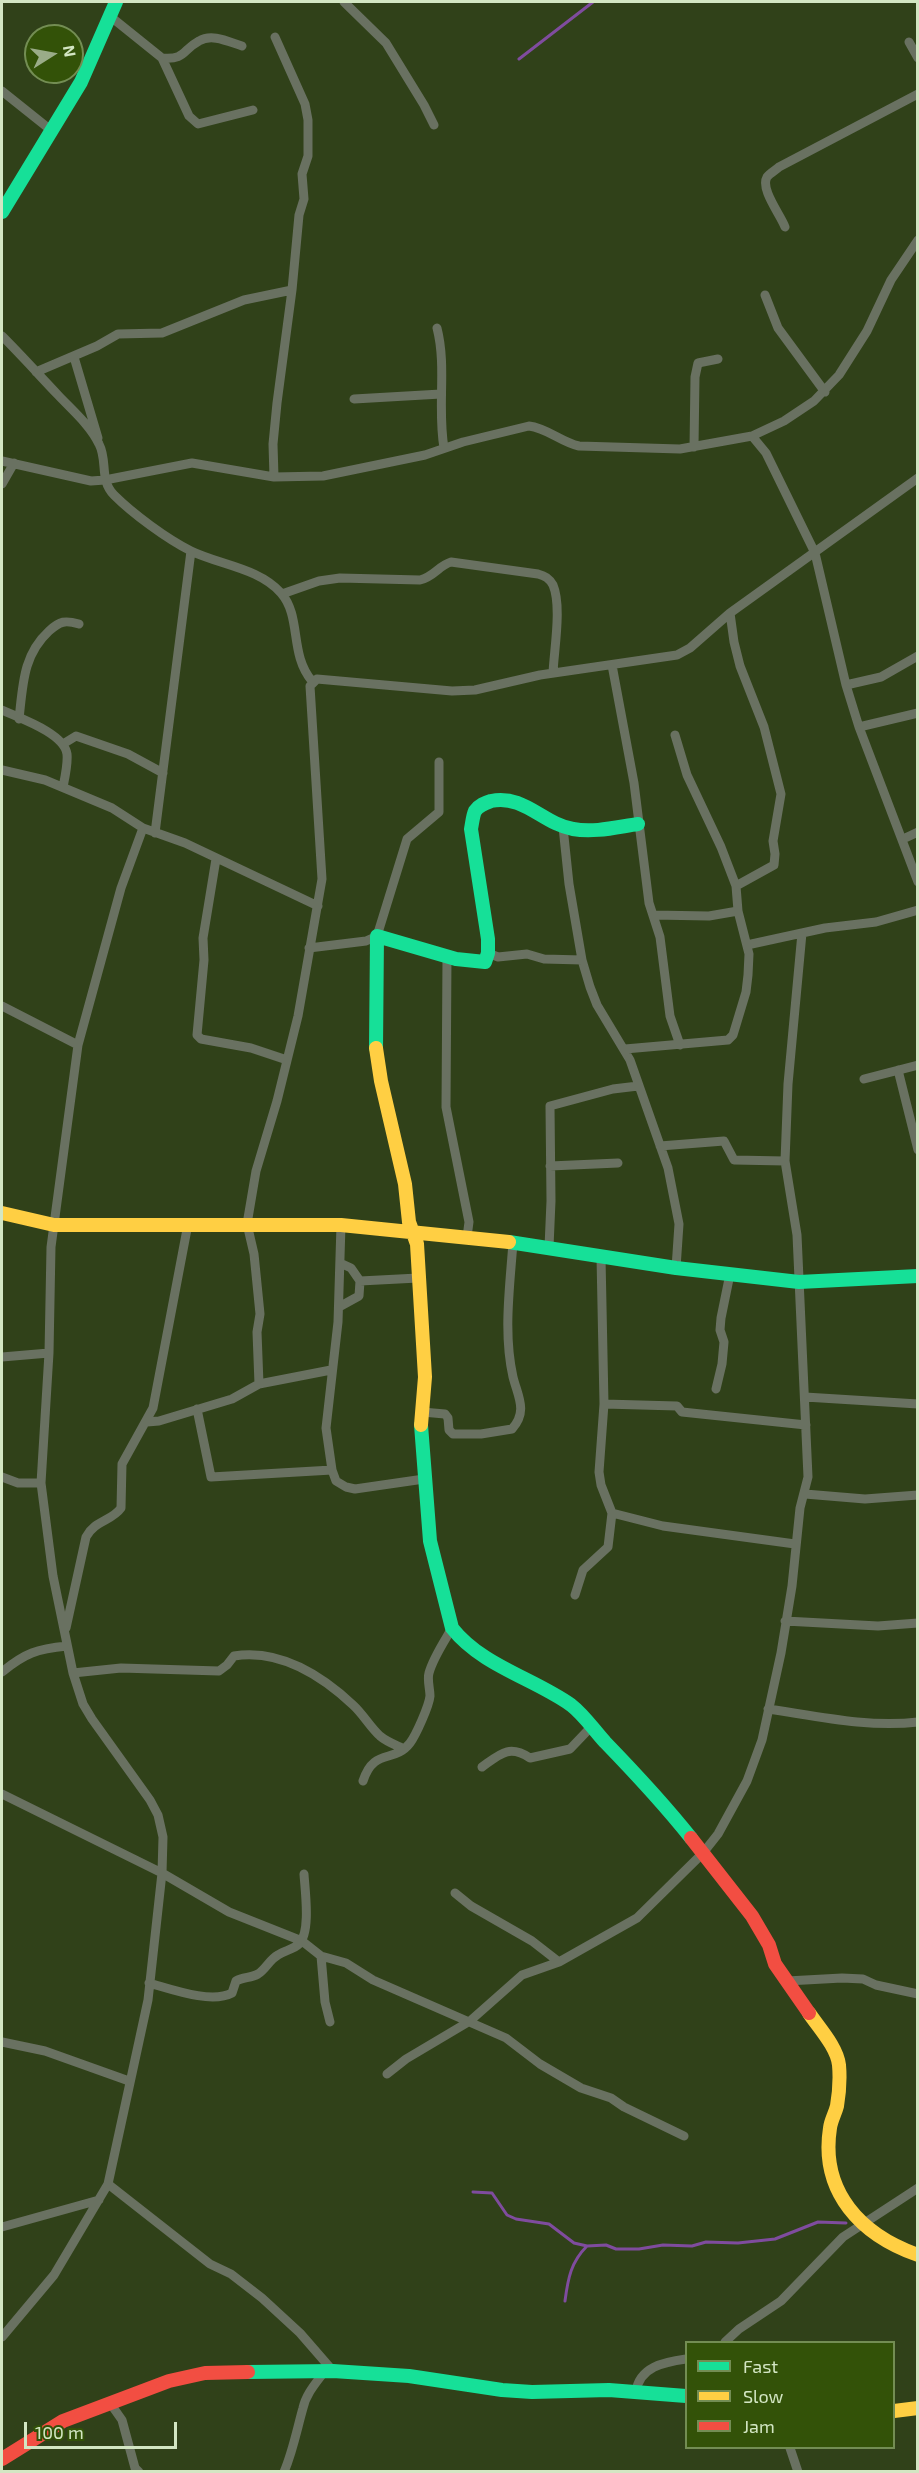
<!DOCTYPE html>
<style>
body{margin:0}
#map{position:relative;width:919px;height:2473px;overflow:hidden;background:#304119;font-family:"Exo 2",sans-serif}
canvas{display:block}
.frame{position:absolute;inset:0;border:3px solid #d3e6c3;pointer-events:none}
.legend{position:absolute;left:685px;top:2341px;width:210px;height:108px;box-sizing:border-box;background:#335208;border:2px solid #738d53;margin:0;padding:8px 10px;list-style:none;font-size:18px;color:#d3e6c3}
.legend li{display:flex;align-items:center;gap:12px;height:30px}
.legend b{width:30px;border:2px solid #738d53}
.north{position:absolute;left:24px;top:24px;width:60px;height:60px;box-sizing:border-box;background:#335208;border:2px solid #738d53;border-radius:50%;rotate:79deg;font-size:16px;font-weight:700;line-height:24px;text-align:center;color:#d3e6c3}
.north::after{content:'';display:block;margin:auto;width:21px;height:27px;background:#9aac88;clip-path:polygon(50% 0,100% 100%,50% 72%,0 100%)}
.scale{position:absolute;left:24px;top:2422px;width:153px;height:27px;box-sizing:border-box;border:3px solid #d3e6c3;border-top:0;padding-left:8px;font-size:18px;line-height:21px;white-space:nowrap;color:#d3e6c3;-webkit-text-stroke:4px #335208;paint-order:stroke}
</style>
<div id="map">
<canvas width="919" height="2473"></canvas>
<div class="frame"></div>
<ul class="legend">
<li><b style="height:8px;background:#16e098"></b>Fast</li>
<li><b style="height:8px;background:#ffcf43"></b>Slow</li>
<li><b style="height:8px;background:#f24e42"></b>Jam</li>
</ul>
<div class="north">N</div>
<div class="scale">100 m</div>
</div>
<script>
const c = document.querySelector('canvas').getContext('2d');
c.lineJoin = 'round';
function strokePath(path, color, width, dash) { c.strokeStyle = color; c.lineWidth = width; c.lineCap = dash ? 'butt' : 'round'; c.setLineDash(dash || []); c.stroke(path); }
const stream = new Path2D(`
 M 519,59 L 593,2
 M 473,2192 L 492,2193 L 507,2215 L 516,2219 L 549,2224 L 574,2243 L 587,2246 L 606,2245 L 616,2249 L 639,2249 L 663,2245 L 692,2246 L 706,2242 L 738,2243 L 775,2239 L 818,2222 L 846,2223
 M 565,2301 C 568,2278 571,2262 587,2246`);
const street = new Path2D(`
 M 344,2 L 386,43 L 424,105 L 434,125
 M 111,17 L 162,58 L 189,116 L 198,124 L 253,110
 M 909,42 L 918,58
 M 162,58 C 186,60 182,50 199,41 C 212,33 229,42 242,46
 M 2,91 L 52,131
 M 785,227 C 780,214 760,189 767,177 C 770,173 776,170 779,167 L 918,94
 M 765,295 L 778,328 L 825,392
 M 437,328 C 447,367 437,408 444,448
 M 2,336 C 21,355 39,375 58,395 C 72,410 90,425 99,444 C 108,461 99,480 114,495 C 133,514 167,539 191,551 C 220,565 259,568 281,593 C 302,617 289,654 312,681
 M 74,357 L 98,438
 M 36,372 L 97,346 L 118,334 L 162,333 L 244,300 L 292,290
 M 354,399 L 441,394
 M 752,436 L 766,453 L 815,553 L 846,685 L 859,727 L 918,882
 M 694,447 L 695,377 L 698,363 L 718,359
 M 2,461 L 91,481 L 105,480 L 192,463 L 274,477 L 323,476 L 425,455 L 463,442 L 529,426 C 547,428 561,442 579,446 L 680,449 L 752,436 L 784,421 L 814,401 L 839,375 L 867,331 L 891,280 L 918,240
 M 274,477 L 273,444 L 277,403 L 292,290 L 299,215 L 304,199 L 302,174 L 308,156 L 308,120 L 305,104 L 275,37
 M 2,484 L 14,463
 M 282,594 L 319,581 L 340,578 L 420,580 C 435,576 438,566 451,562 L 538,574 C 545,576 549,578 553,585 C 562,606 554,650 553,673
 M 730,613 L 734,642 L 740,666 L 764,727 L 781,794 L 773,841 L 775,854 L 774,865 L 736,886
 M 612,665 L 634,783 L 649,903 L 660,937 L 670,1016 L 680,1045
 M 846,685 L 881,677 L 918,656
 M 2,710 C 19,718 64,733 67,754 C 68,764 65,777 63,787
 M 19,719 C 23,684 23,655 49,631 C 60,621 65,620 79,624
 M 859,727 L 918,713
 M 63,744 L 76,736 L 128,754 L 163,773
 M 2,770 L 45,780 L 112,808 L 143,828 L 185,843 L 318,906
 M 563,827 L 569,884 L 582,960 L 590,987 L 597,1005 L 630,1060 L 668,1168 L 679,1224 L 676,1268
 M 155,833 L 191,551
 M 903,839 L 918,832
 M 216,859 L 203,938 L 204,960 L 197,1035 L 201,1039 L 251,1048 L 287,1060
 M 653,915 L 709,916 L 738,911
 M 747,945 L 825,928 L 876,922 L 918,910
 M 309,948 L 366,941 L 377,936 L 407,839 L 439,812 L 439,762
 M 488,953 L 498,957 L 527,954 L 544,959 L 582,960
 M 447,956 L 446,1107 L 469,1222 L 467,1237
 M 2,1006 L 78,1045
 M 625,1049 L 728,1040 L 733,1035 L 746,992 L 748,975 L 749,954 L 738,911 L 736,886 L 721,847 L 687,775 L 675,735
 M 898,1070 L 918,1150
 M 864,1079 L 918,1065
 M 660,1146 L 724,1141 L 734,1160 L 785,1161
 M 550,1166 L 618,1163
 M 341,1225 L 338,1322 L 326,1428 L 332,1470 L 336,1481 L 346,1487 L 355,1489 L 424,1479
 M 549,1247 L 551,1201 L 550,1106 L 613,1089 L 638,1086
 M 601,1257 L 604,1404 L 599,1472 L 601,1485 L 612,1513 L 663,1526 L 795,1544
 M 360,1281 L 418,1278
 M 339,1307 L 359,1296 L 360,1281 L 351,1268 L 340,1263
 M 2,1357 L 49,1353
 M 259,1384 L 257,1332 L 260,1314 L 254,1254 L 247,1224 L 256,1171 L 277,1101 L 298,1016 L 322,879 L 310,686 L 317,679 L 452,691 L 475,690 L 540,675 L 677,655 L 690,648 L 730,613 L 918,478
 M 716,1389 L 722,1364 L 724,1342 L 720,1330 L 721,1318 L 730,1274
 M 805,1397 L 918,1404
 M 604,1404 L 677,1406 L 682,1412 L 806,1425
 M 197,1409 L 211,1477 L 332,1470
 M 422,1412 L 445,1414 L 448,1418 L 449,1430 L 453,1434 L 481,1434 L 512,1429 C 528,1411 518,1397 513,1377 C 503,1333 510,1286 513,1242
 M 147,1422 L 159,1421 L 232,1399 L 259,1384 L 331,1370
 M 2,1477 L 18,1483 L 41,1483
 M 805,1494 L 865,1499 L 918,1495
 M 575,1595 L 583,1570 L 608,1547 L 612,1513
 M 785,1621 L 878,1626 L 918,1623
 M 66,1628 L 86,1537 C 95,1520 112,1521 121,1508 L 122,1464 L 153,1408 L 188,1224
 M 2,1672 C 25,1653 37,1649 67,1646
 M 73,1673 L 121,1668 L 219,1671 L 227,1665 L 234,1656 C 279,1649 321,1675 353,1705 C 363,1714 370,1727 380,1736 C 387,1742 396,1745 404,1749
 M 768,1709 C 816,1716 868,1728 918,1722
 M 482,1767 C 500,1754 509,1744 530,1758 L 570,1749 L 591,1727
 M 363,1781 C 374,1747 394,1764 410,1743 C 416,1735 429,1706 430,1696 C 430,1689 427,1680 429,1673 C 433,1658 444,1642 452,1628
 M 2,1794 L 162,1873 L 229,1912 L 302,1941 L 321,1956 L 346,1963 L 373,1980 L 506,2038 L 540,2064 L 581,2088 L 611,2098 L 624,2107 L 684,2136
 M 455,1893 L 471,1906 L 532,1941 L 559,1962
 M 321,1956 L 325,2002 L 330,2022
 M 787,1981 L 842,1978 L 863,1979 L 876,1985 L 918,1994
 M 149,1983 C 171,1989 211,2004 232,1993 L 236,1981 C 243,1977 251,1978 258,1974 C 266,1969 269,1960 278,1955 C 284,1951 294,1949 299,1944 C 311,1932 305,1891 304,1874
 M 2,2042 L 45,2051 L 129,2081
 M 387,2074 L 406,2059 L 470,2021 L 522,1975 L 559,1962 L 637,1918 L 703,1853 L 718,1834 L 747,1781 L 762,1740 L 781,1653 L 792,1586 L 800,1508 L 808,1477 L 797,1235 L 785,1161 L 788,1084 L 802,933
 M 108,2184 L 210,2264 L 231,2274 L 262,2298 L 300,2333 L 333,2371
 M 2,2227 L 99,2200
 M 2,2337 L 54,2275 L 108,2184 L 148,2000 L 162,1873 L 163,1837 L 158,1815 L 150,1800 L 92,1719 L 83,1704 L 73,1673 L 53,1576 L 41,1483 L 49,1353 L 51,1247 L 78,1045 L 121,888 L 143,828
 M 725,2342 L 739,2329 L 781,2301 L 843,2237 L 918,2188
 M 636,2392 C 639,2367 664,2362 686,2359
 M 110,2403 L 122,2420 L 135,2468 L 139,2472
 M 790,2448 L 798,2472
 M 284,2472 C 293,2451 297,2429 303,2408 C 306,2394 316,2383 324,2372`);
const fast = new Path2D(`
 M 2,212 L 81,82 L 116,2
 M 376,1048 L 377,936 L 456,959 L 485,962 L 488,953 L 488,939 L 471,829 C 472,824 473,815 475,811 C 479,805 485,803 491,801 C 524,794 543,824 573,829 C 594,833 617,827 638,824
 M 509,1242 L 676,1268 L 799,1282 L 918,1276
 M 421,1425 L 430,1541 L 452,1628 C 482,1666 533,1678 571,1705 C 584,1715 594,1730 605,1742 C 635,1773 664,1804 691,1838
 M 248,2372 L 333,2371 L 409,2376 L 502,2390 L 532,2392 L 609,2390 L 686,2396`);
const slow = new Path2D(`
 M 376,1048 L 381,1081 L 405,1184 L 409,1222 L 417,1244 L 425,1377 L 421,1425
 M 2,1213 L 54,1225 L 341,1225 L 509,1242
 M 809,2013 C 819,2028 837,2047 839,2065 C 840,2076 839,2094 837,2106 C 835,2114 831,2120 830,2128 C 820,2192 861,2235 918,2255
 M 894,2411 L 918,2408`);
const jam = new Path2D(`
 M 691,1838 L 752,1916 L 769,1945 L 775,1964 L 809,2013
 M 2,2459 L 63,2421 L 169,2381 L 205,2373 L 248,2372`);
strokePath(stream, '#7f4c9e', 3);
strokePath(street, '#697161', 9);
strokePath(fast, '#16e098', 14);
strokePath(slow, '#ffcf43', 14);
strokePath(jam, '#f24e42', 14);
</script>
